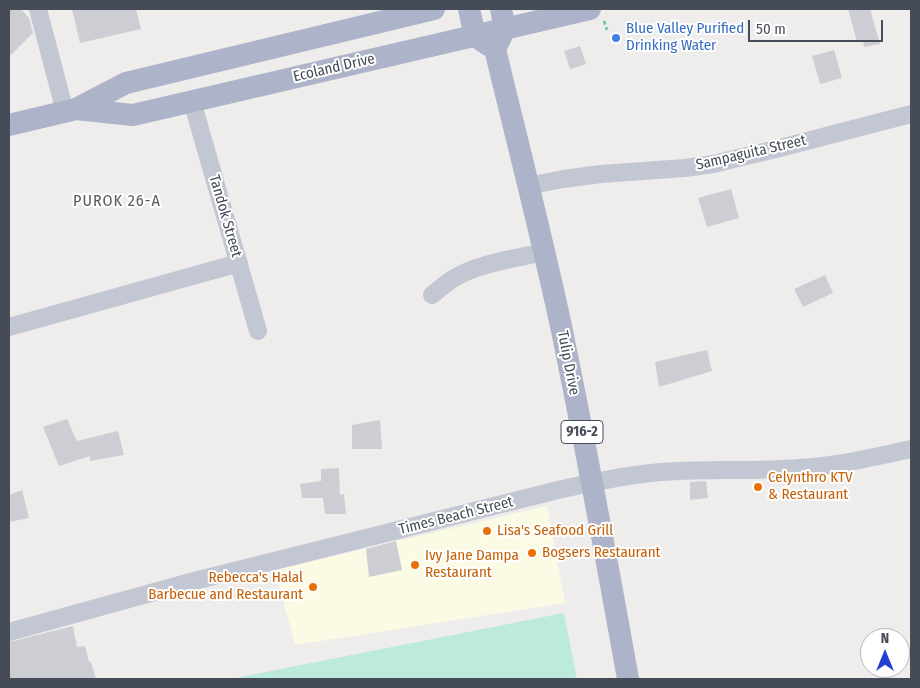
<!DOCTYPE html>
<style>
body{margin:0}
#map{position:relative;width:920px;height:688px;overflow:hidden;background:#efedec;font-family:"Fira Sans Condensed",sans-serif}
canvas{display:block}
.frame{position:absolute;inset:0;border:10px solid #464b58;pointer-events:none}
.north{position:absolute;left:860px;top:628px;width:50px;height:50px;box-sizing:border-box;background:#fff;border:1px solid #b5b7bc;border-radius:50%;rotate:0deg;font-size:14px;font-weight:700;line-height:20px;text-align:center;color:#464b58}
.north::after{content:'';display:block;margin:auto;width:18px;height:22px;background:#2340d2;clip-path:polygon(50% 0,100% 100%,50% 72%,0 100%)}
.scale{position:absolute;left:748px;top:20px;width:135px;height:22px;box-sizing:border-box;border:2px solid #464b58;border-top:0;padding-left:6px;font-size:15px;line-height:18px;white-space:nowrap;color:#464b58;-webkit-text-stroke:4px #fff;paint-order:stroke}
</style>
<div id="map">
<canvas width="920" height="688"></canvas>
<div class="frame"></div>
<div class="north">N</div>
<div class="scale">50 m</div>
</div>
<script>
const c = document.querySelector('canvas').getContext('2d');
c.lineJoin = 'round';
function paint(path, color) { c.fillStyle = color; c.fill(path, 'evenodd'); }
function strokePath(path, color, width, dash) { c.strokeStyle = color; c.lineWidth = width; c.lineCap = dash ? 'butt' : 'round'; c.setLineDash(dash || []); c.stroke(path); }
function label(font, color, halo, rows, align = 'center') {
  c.font = font + ' "Fira Sans Condensed",sans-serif'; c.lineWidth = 4; c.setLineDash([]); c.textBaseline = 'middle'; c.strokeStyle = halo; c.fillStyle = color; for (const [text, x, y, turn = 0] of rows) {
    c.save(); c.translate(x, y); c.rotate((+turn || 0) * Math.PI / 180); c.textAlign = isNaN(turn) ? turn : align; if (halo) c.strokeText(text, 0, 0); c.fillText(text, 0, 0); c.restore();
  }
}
const commercial = new Path2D(`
 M 547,506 L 565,603 L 295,645 L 275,570 Z`);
const green = new Path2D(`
 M 564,613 L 577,679 L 230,679 Z`);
const building = new Path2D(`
 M 9,9 L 21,9 L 29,18 L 33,33 L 9,57 Z
 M 72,9 L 136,9 L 141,29 L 80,43 Z
 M 848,9 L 870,9 L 880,44 L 864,47 L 863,40 L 857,42 Z
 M 580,46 L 586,64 L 570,69 L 564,51 Z
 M 834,50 L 842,78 L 820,84 L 812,56 Z
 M 731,189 L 739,218 L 707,227 L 698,198 Z
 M 825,275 L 833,293 L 803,307 L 794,289 Z
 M 707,350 L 712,371 L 659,387 L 655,362 Z
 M 67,419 L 77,441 L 118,431 L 124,455 L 90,461 L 90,456 L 59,466 L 43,427 Z
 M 380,420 L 382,449 L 352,449 L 352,425 Z
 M 339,468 L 340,495 L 344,494 L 346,514 L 325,514 L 323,498 L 302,498 L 300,484 L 321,481 L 321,469 Z
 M 706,481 L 708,498 L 690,500 L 690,482 Z
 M 22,490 L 29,518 L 9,522 L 9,495 Z
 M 396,541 L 402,570 L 369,577 L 366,549 Z
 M 73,626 L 77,647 L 85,646 L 89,662 L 91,662 L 96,679 L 9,679 L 9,642 Z`);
const path = new Path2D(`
 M 604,21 L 607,30`);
const minor = new Path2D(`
 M 38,9 L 65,112
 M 192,101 L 258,331
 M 528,186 L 563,179 L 601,174 L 685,168 L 713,164 L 780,148 L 911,114
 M 432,295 C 438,290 444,285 451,280 C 478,263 513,259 544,252
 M 9,327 L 239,263
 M 9,632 L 198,580 L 558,490 C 589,483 620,476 651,473 C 700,468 750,472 799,468 C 837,466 874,457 911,449`);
const major = new Path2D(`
 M 469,9 L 475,36 L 488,45
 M 501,9 L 505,29 L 495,49 C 517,141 541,233 561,326 C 585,443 607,561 628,679
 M 76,109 L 133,115 L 590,9
 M 9,125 L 76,109 L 126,83 L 434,9`);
const markers = [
 [616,38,5,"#3f7fe0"],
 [758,487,5,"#e8710a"],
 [487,531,5,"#e8710a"],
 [532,553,5,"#e8710a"],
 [415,565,5,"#e8710a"],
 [313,587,5,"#e8710a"]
];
const shields = [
 [582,432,42]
];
const shieldNames = [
 ["916-2",582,432]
];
const shopNames = [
 ["Blue Valley Purified",626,29],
 ["Drinking Water",626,46]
];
const streetNames = [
 ["Ecoland Drive",334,68,-13],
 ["Sampaguita Street",751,153,-13],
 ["Tandok Street",225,216,74],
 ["Tulip Drive",568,363,79],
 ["Times Beach Street",456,516,-14]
];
const foodNames = [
 ["Celynthro KTV",768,478],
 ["& Restaurant",768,495],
 ["Lisa's Seafood Grill",497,531],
 ["Bogsers Restaurant",542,553],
 ["Ivy Jane Dampa",425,556],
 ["Restaurant",425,573],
 ["Rebecca's Halal",303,578,"right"],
 ["Barbecue and Restaurant",303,595,"right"]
];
const neighbourhoodNames = [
 ["PUROK 26-A",117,202]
];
paint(commercial, '#fafae5');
paint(green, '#bcebdb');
paint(building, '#cdcdd4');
strokePath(path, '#76c7b5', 3, [4, 2.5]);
strokePath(minor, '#c3c7d3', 18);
strokePath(major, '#adb4ca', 22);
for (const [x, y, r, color] of markers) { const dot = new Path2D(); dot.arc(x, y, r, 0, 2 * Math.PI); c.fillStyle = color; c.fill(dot); strokePath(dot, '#fff', 2); }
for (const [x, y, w] of shields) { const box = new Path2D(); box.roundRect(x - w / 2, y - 11.5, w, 23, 4); c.fillStyle = '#fff'; c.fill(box); strokePath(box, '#464b58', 1); }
label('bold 14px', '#464b58', null, shieldNames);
label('15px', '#366cbe', '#fff', shopNames, 'left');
label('15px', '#464b58', '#fff', streetNames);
label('15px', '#c56008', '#fff', foodNames, 'left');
c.letterSpacing = '1px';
label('16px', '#595b61', '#fff', neighbourhoodNames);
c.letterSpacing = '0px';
</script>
